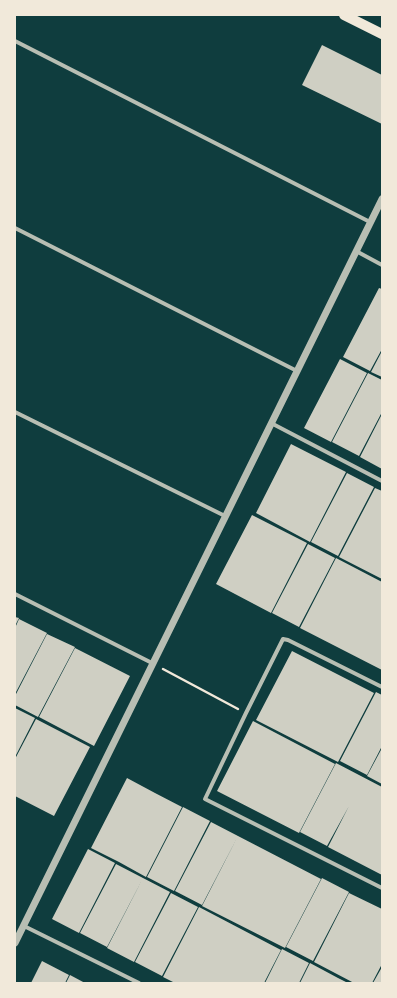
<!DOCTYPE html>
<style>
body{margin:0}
#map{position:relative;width:397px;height:998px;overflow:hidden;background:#0f3d3e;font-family:"Noto Sans",sans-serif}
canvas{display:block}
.frame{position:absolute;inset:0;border:16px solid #f1e9da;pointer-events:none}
</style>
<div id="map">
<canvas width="397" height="998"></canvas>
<div class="frame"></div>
</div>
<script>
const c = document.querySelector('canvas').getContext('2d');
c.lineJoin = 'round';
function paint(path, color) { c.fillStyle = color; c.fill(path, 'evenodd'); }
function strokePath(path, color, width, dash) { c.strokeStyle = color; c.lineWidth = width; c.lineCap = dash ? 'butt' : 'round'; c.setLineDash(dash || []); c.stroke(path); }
const building = new Path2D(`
 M 322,45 L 382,75 L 382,124 L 302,85 Z
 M 379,288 L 382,289 L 382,349 L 370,371 L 343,357 Z
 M 382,351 L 382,377 L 371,372 Z
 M 340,359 L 367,373 L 331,442 L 304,428 Z
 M 368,373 L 382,380 L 382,412 L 359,456 L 332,442 Z
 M 382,414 L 382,469 L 360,457 Z
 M 291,444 L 346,472 L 310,542 L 256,513 Z
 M 347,473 L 374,487 L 338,556 L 311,542 Z
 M 375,488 L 382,491 L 382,579 L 339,557 Z
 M 252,515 L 307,543 L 271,613 L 216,584 Z
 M 308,544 L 335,558 L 299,627 L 272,613 Z
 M 336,558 L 382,582 L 382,670 L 300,628 Z
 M 15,617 L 19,618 L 15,626 Z
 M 19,619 L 47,633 L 15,694 L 15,628 Z
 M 47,634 L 75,647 L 38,717 L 15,705 L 15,696 Z
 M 75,648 L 130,676 L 94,746 L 39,717 Z
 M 292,651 L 374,693 L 338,762 L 256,720 Z
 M 376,692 L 382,695 L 382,746 L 367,775 L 340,761 Z
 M 15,708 L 35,718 L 15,757 Z
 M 36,719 L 90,747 L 54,816 L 15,796 L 15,759 Z
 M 253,721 L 335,764 L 299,833 L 217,791 Z
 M 382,748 L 382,784 L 367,776 Z
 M 336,763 L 382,787 L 382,875 L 328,847 L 349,806 L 327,846 L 300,832 Z
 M 127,778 L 155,793 L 119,862 L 91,848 Z
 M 155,793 L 182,807 L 146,877 L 119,862 Z
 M 183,807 L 210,821 L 174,891 L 147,877 Z
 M 211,822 L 238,836 L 202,905 L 175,891 Z
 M 238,836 L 321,879 L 285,948 L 202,906 Z
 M 88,849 L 115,863 L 79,933 L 52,919 Z
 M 116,864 L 143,878 L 107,947 L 80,933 Z
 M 143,878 L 170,892 L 134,962 L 107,948 Z
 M 322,878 L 349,892 L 313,961 L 286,947 Z
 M 171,893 L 198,907 L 162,976 L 135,962 Z
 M 349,893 L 382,909 L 382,964 L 372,983 L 354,983 L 314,962 Z
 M 199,907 L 281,950 L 264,983 L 175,983 L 163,977 Z
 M 282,949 L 309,963 L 299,983 L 265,983 Z
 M 42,961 L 69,975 L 65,983 L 31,983 Z
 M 310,963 L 338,978 L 348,983 L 300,983 Z
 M 382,967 L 382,983 L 373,983 Z
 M 70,975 L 85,983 L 66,983 Z`);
const path = new Path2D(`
 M 163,669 L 238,709`);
const minor = new Path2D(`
 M 15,41 L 370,222
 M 15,228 L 297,371
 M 356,251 L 382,265
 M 15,412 L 225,516
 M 271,423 L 382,481
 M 15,594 L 152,663
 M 382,687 L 288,640 L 283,639 L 246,713 L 205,799 L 382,888
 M 24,926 L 139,983`);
const tertiary = new Path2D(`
 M 15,943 L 382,199`);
const primary = new Path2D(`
 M 344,15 L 382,34`);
paint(building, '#cfcfc3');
strokePath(path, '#f1e9da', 2.5);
strokePath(minor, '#b8beb3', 4);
strokePath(tertiary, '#b8beb3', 7);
strokePath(primary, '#f1e9da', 10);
</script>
